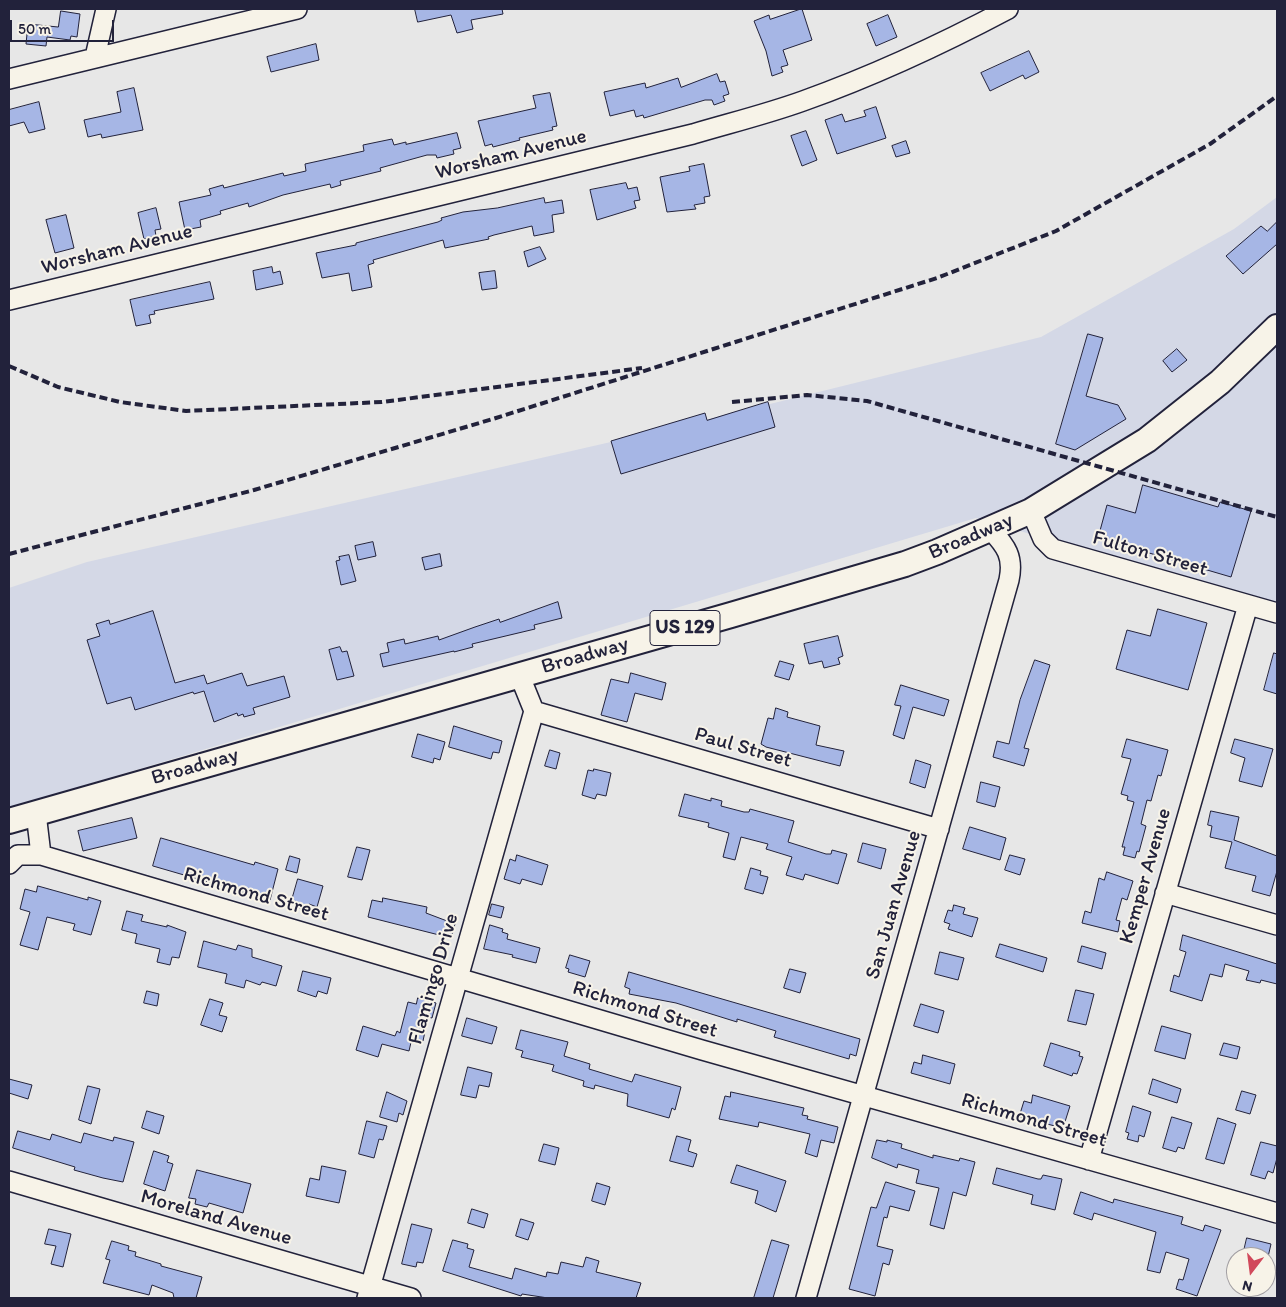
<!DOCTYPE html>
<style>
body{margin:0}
#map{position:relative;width:1286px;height:1307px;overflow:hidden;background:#e7e7e7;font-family:Itim,sans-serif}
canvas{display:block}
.frame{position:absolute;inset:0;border:10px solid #22223b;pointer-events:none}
.north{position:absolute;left:1226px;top:1247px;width:50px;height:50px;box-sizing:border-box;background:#f7f3e8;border:1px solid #a29fa3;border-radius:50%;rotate:195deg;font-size:14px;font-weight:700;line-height:20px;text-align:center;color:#22223b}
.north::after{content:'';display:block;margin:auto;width:18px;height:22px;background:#d1495b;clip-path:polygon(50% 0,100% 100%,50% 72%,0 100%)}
.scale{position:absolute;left:10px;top:20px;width:104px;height:22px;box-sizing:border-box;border:2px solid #22223b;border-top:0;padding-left:6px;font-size:15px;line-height:18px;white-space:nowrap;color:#22223b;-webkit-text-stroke:4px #f7f3e8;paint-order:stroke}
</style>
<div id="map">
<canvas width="1286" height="1307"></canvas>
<div class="frame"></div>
<div class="north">N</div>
<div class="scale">50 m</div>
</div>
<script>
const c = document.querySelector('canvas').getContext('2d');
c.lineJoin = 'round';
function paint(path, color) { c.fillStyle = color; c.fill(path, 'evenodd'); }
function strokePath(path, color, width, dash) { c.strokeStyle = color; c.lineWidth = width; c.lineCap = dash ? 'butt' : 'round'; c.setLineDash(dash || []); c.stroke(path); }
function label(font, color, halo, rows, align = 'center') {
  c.font = font + ' Itim,sans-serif'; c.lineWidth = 4; c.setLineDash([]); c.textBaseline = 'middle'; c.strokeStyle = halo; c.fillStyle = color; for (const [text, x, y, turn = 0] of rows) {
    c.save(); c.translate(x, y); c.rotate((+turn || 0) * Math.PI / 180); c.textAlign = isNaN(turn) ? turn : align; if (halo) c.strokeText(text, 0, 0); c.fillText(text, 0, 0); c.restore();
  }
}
const built = new Path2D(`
 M 1277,197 L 1277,607 L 976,518 L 9,808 L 9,588 L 87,562 L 685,425 L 1041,337 L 1234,229 Z`);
const building = new Path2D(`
 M 415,9 L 502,9 L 503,14 L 471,20 L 473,29 L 457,33 L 451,15 L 418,22 Z
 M 802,9 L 812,40 L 783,50 L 788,65 L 781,67 L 783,72 L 772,76 L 766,51 L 754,21 L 769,15 L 770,19 Z
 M 61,11 L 80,14 L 77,37 L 71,36 L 70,40 L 47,37 L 46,46 L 26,44 L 28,24 L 58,27 Z
 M 888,15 L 897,37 L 876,46 L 867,24 Z
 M 316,44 L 319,60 L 271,72 L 267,57 Z
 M 1029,51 L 1039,72 L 1025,79 L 1023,75 L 990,91 L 981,73 Z
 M 717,74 L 720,82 L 725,81 L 729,94 L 723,96 L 725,101 L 714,105 L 712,100 L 705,100 L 644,118 L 643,115 L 636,117 L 634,110 L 610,116 L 604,92 L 645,83 L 646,88 L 678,78 L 681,87 Z
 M 134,88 L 143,130 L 102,138 L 101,134 L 88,137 L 84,120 L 121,112 L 117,92 Z
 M 550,93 L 557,126 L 552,127 L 553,130 L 519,138 L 520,140 L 493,147 L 492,144 L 485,146 L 478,121 L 536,108 L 533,96 Z
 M 39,102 L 45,129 L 29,133 L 24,122 L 9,126 L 9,110 Z
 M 876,107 L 886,138 L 837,154 L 825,120 L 842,114 L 845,122 L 866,116 L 864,111 Z
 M 806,131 L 817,160 L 802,166 L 791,136 Z
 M 457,133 L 461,148 L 453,150 L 454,154 L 437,158 L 436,155 L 427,155 L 380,168 L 381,171 L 340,181 L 341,185 L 331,188 L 330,184 L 283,195 L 249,207 L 248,203 L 220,211 L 221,214 L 200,220 L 201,227 L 185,230 L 179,202 L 211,195 L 209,189 L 223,185 L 224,188 L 283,173 L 284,176 L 306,171 L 305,164 L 364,151 L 363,145 L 392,139 L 394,145 L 406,142 L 406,144 Z
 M 906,141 L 910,153 L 896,157 L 892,146 Z
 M 704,164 L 710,196 L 704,197 L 705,203 L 694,205 L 696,209 L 667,212 L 660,177 L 690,171 L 689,167 Z
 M 626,183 L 628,189 L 637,187 L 640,200 L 634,201 L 636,208 L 597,220 L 590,190 Z
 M 544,198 L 545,203 L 562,200 L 564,213 L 552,215 L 554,232 L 534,236 L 532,226 L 494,235 L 488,237 L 489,239 L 445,248 L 443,240 L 373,260 L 374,263 L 368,265 L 372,287 L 352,291 L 349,273 L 322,278 L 316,253 L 356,245 L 356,243 L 438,222 L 442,220 L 441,218 L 463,212 L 497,208 Z
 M 156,208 L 161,229 L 155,230 L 156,236 L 144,239 L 138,213 Z
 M 66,215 L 74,248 L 55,253 L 46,220 Z
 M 1277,222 L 1277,244 L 1243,274 L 1226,256 L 1261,226 L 1267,231 Z
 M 540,247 L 546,259 L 528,267 L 524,252 Z
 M 272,267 L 273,273 L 280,271 L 283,284 L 256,290 L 253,271 Z
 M 495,271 L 497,288 L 482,290 L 479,273 Z
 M 210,282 L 214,299 L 154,311 L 155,314 L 149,315 L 151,323 L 136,326 L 130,300 Z
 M 1088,334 L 1103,338 L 1086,396 L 1118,405 L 1126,419 L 1075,450 L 1056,444 Z
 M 1177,349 L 1187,360 L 1172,372 L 1163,361 Z
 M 768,402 L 775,427 L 621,474 L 611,441 L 705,413 L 707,420 Z
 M 1143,485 L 1218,507 L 1220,502 L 1251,511 L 1231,577 L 1098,538 L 1107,505 L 1135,513 Z
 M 373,542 L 376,556 L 358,560 L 355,546 Z
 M 440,554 L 442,566 L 425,570 L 422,558 Z
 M 349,555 L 356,581 L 341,585 L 336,561 L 340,560 L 339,557 Z
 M 558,602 L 562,618 L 534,625 L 535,629 L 472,644 L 473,647 L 454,652 L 454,651 L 383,667 L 380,654 L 389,652 L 387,643 L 404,639 L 405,644 L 438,636 L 439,640 L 475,627 L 499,619 L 500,622 Z
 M 1158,609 L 1207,623 L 1188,690 L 1116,669 L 1127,630 L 1150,636 Z
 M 153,611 L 175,683 L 204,675 L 207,684 L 242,673 L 247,686 L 284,676 L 290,697 L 253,708 L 255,714 L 244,717 L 243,714 L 238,716 L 237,713 L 214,722 L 204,691 L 194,694 L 193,692 L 135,710 L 131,697 L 107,704 L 87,640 L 100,636 L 96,624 L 109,620 L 110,624 Z
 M 838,636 L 843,656 L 838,658 L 840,664 L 824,668 L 822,661 L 809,664 L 804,644 Z
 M 340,647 L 342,652 L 347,651 L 354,676 L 337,680 L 329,650 Z
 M 1274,653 L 1277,654 L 1277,694 L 1264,690 Z
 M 1035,660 L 1050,665 L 1024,748 L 1029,749 L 1024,766 L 993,757 L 997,741 L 1009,744 L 1020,700 Z
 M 780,661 L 794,665 L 789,680 L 775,676 Z
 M 631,673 L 666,683 L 662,700 L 635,693 L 627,722 L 601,715 L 611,679 L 628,683 Z
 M 901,685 L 949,700 L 944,716 L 913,707 L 904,739 L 893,735 L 901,706 L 895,705 Z
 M 776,708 L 788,712 L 787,717 L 820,726 L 816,745 L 844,751 L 840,766 L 766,747 L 761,744 L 768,718 L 773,719 Z
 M 454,726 L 502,741 L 499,753 L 493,752 L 491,759 L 449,747 Z
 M 418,734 L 445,742 L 440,760 L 434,758 L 433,763 L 412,757 Z
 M 1127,739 L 1168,750 L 1161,776 L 1158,775 L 1151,801 L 1147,800 L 1141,824 L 1146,826 L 1139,852 L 1137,851 L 1135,858 L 1123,855 L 1125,847 L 1122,847 L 1134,802 L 1127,800 L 1128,796 L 1121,794 L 1131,759 L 1122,757 Z
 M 1235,739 L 1273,749 L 1262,787 L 1239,781 L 1245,758 L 1231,753 Z
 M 550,750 L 560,753 L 556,769 L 545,766 Z
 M 916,760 L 931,765 L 925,788 L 910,783 Z
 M 594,769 L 611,773 L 606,796 L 597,794 L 595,799 L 582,795 L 588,770 L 593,771 Z
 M 981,782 L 1000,787 L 995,807 L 977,802 Z
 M 685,794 L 711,801 L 711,798 L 722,801 L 721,806 L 744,812 L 749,812 L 750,809 L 794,821 L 788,842 L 826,854 L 831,854 L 832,850 L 847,854 L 838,884 L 805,874 L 803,880 L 786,875 L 792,857 L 766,849 L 768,844 L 741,837 L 735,860 L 723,857 L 729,833 L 708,827 L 709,823 L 679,816 Z
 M 1211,811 L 1239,817 L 1234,840 L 1277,856 L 1277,871 L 1270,896 L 1252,891 L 1256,876 L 1225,868 L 1232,842 L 1210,837 L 1212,826 L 1208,825 Z
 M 132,818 L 137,838 L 83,851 L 78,831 Z
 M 970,827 L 1006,838 L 1000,860 L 963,849 Z
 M 161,838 L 254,865 L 255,862 L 278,869 L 270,900 L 153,866 Z
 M 863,843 L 886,849 L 881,869 L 858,862 Z
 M 357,847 L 370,850 L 362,880 L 348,877 Z
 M 517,855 L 548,865 L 542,885 L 522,879 L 520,884 L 504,879 L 510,859 L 515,861 Z
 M 1010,855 L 1025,859 L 1020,875 L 1005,870 Z
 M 290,856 L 300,859 L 297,873 L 286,870 Z
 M 751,868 L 761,871 L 760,875 L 768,877 L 763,894 L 745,889 Z
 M 1107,872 L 1133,881 L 1127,900 L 1122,898 L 1116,920 L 1120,921 L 1118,932 L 1082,923 L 1085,911 L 1091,913 L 1099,878 L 1104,880 Z
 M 298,879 L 323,886 L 317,907 L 309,904 L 307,910 L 296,907 L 297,902 L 292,900 Z
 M 38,886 L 88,900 L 88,897 L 101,901 L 91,935 L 73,930 L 75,924 L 47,917 L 38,950 L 20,945 L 30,912 L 20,909 L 25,889 L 36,892 Z
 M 383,898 L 427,907 L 426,913 L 455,924 L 451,938 L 368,917 L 372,900 L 382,902 Z
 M 492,904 L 504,907 L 501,918 L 489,915 Z
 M 954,905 L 965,908 L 963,914 L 978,918 L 972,937 L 948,929 L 950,924 L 944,922 L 948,910 L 952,911 Z
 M 127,911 L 143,915 L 141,921 L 167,927 L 167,925 L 186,932 L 179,958 L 172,957 L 170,965 L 157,962 L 160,949 L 135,943 L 137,934 L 122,930 Z
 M 490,925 L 503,929 L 502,932 L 508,934 L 507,939 L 540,948 L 536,963 L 512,957 L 513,955 L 484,949 Z
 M 1183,935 L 1277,964 L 1277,984 L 1261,980 L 1260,983 L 1246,980 L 1249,971 L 1225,964 L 1222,977 L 1210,974 L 1202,1001 L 1170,991 L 1174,975 L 1179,977 L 1186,952 L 1180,950 Z
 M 204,941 L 236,950 L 238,945 L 252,949 L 252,957 L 282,966 L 276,986 L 262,982 L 260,985 L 246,980 L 244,988 L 225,983 L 227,974 L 198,967 Z
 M 1000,944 L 1047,958 L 1043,972 L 996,957 Z
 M 1082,946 L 1106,953 L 1102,969 L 1078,962 Z
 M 940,952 L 964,958 L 958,980 L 935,974 Z
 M 570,955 L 590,961 L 585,977 L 568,972 L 569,969 L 566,968 Z
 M 790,969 L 806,973 L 800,993 L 784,988 Z
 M 303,971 L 331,978 L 327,994 L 318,991 L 316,997 L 298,991 Z
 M 629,972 L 860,1039 L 856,1056 L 850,1054 L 849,1059 L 774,1037 L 776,1031 L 737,1019 L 737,1022 L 676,1003 L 629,994 L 630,989 L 625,987 Z
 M 1076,990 L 1094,994 L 1086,1025 L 1068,1021 Z
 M 147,991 L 159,994 L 157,1006 L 144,1003 Z
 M 418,998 L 436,1003 L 432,1018 L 428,1017 L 423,1041 L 412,1038 L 409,1051 L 382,1044 L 378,1057 L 356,1050 L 363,1026 L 395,1036 L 397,1031 L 400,1033 L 408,1002 L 416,1004 Z
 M 210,999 L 223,1003 L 219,1015 L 227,1017 L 222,1032 L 201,1025 Z
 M 921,1004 L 944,1011 L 938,1033 L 914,1026 Z
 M 467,1018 L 497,1027 L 492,1044 L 462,1036 Z
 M 1162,1026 L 1191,1034 L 1185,1059 L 1155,1051 Z
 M 521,1030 L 568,1042 L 564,1056 L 590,1064 L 589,1069 L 632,1082 L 635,1074 L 681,1087 L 675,1110 L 672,1108 L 669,1118 L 627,1106 L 628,1094 L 595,1085 L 594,1089 L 583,1086 L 584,1081 L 552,1071 L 554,1065 L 521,1057 L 523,1051 L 516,1049 Z
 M 1051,1043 L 1080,1052 L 1079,1056 L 1083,1057 L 1077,1074 L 1073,1073 L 1072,1076 L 1044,1066 Z
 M 1224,1043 L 1240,1047 L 1237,1059 L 1220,1055 Z
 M 923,1055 L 955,1064 L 950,1084 L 911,1073 L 914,1062 L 921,1064 Z
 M 468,1067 L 492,1073 L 489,1087 L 479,1085 L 476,1098 L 461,1095 Z
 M 9,1079 L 32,1085 L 28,1099 L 9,1093 Z
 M 1153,1079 L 1181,1089 L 1177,1103 L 1149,1094 Z
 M 88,1086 L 100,1089 L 91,1124 L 79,1120 Z
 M 1242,1091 L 1256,1095 L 1250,1114 L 1236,1110 Z
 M 387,1092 L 407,1101 L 403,1115 L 399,1113 L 397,1122 L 380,1117 Z
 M 731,1092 L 804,1108 L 802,1115 L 808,1116 L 807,1119 L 838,1127 L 834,1143 L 821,1140 L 817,1157 L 805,1153 L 810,1134 L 759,1122 L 758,1127 L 719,1119 L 725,1096 L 730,1097 Z
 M 1033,1095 L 1070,1106 L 1063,1128 L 1019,1117 L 1024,1101 L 1031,1103 Z
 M 1133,1106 L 1151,1112 L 1144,1137 L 1139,1135 L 1138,1142 L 1127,1139 L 1129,1133 L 1126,1132 Z
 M 147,1111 L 164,1116 L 159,1134 L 142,1128 Z
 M 1172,1117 L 1192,1123 L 1184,1149 L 1178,1147 L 1176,1152 L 1163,1148 Z
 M 1218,1118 L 1236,1124 L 1224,1164 L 1206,1159 Z
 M 367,1121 L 387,1126 L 383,1140 L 379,1139 L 374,1158 L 359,1154 Z
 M 18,1131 L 50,1140 L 52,1134 L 81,1143 L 84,1133 L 113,1141 L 114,1137 L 134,1142 L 123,1182 L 103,1178 L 74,1170 L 75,1167 L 13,1148 Z
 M 677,1136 L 691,1140 L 688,1151 L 697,1154 L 693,1167 L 670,1161 Z
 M 877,1140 L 887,1142 L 887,1140 L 902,1144 L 901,1148 L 933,1158 L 933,1155 L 959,1161 L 960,1158 L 975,1162 L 966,1196 L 953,1192 L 944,1229 L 930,1225 L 939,1188 L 916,1183 L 919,1170 L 898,1164 L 897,1168 L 872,1158 Z
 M 1261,1142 L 1277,1146 L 1277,1158 L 1273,1173 L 1268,1171 L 1265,1179 L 1251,1175 Z
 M 544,1144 L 559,1148 L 555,1165 L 539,1161 Z
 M 154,1151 L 169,1156 L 167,1162 L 173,1164 L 165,1191 L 144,1184 Z
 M 737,1165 L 786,1181 L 776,1212 L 755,1203 L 758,1191 L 731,1183 Z
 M 322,1166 L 346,1171 L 339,1203 L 306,1196 L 310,1178 L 319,1180 Z
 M 997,1168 L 1038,1179 L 1041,1179 L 1043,1175 L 1062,1179 L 1055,1210 L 1031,1204 L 1033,1195 L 993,1184 Z
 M 197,1170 L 251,1184 L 243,1213 L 209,1203 L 207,1207 L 195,1204 L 196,1199 L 189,1198 Z
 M 886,1182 L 915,1191 L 909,1211 L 890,1206 L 887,1218 L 884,1217 L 877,1246 L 893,1250 L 889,1265 L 883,1263 L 875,1296 L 849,1289 L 871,1207 L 876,1208 Z
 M 597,1183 L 610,1187 L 605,1205 L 592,1201 Z
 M 1081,1192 L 1113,1203 L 1114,1199 L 1183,1217 L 1181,1224 L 1203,1231 L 1205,1225 L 1221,1230 L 1197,1296 L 1176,1289 L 1179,1279 L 1183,1280 L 1189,1259 L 1166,1252 L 1160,1273 L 1147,1270 L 1156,1232 L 1094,1213 L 1092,1220 L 1074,1214 Z
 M 472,1209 L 488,1214 L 484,1228 L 468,1223 Z
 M 521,1219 L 534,1223 L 528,1240 L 516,1236 Z
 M 412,1224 L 432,1229 L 423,1263 L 417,1262 L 416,1267 L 402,1264 Z
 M 49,1229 L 71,1234 L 63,1267 L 51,1264 L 56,1246 L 45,1244 Z
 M 1247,1238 L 1271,1244 L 1268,1257 L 1246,1257 L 1243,1255 Z
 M 453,1240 L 468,1244 L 467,1248 L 474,1250 L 469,1267 L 512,1279 L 515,1268 L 546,1277 L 547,1272 L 558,1274 L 561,1262 L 583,1267 L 586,1257 L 599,1261 L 596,1272 L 641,1283 L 636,1298 L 548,1298 L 522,1294 L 521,1296 L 443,1271 Z
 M 772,1240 L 789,1245 L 773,1298 L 754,1298 Z
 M 112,1241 L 129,1246 L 128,1250 L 136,1252 L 135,1256 L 161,1264 L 161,1266 L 202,1277 L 196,1298 L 174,1298 L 173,1293 L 152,1285 L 149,1295 L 103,1283 L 110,1260 L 106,1259 Z`);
const minor = new Path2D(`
 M 95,57 L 106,9
 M 9,79 L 297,9
 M 9,300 L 693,134 C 730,123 767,114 803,101 C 873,76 942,44 1008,9
 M 1031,511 L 1043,539 L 1053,549 L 1277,613
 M 534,711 L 939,829
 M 36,813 L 41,855
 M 9,864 L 18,855 L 41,855 L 702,1050 L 1277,1213
 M 1165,893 L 1277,925
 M 1089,1160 L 1248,605
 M 9,1181 L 411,1298
 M 367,1298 L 534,711 L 519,674
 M 806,1298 L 1009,580 C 1014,557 1006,546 991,530`);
const major = new Path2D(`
 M 9,821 L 731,615 L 905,564 L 937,552 L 1031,511 L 1147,440 L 1220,382 L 1277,327`);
const rail = new Path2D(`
 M 9,366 L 58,387 L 120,402 L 186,411 L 382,402 L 642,368
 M 732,402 L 807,395 L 867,401 L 1277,517
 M 9,554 L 254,490 L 496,418 L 937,278 L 1056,231 L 1210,144 L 1277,96`);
const shields = [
 [685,628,70]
];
const shieldNames = [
 ["US 129",685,628]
];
const streetNames = [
 ["Worsham Avenue",511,155,-14],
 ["Worsham Avenue",117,250,-14],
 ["Broadway",971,537,-23],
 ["Fulton Street",1150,554,16],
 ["Broadway",585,656,-16],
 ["Paul Street",743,748,16],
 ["Broadway",195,767,-16],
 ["Kemper Avenue",1146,876,-74],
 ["Richmond Street",256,895,16],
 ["San Juan Avenue",894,905,-74],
 ["Flamingo Drive",434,979,-74],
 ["Richmond Street",645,1010,17],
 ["Richmond Street",1034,1121,16],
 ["Moreland Avenue",216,1218,16]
];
paint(built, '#d4d8e6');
paint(building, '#a6b6e5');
strokePath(building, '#22223b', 1);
strokePath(minor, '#22223b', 22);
strokePath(major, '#22223b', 28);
strokePath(minor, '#f7f3e8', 19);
strokePath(major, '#f7f3e8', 24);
strokePath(rail, '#22223b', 4, [8, 4]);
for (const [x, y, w] of shields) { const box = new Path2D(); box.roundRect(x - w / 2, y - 17.5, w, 35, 4); c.fillStyle = '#f7f3e8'; c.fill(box); strokePath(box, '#22223b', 1); }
label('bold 20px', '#22223b', null, shieldNames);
label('21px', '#22223b', '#f7f3e8', streetNames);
</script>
